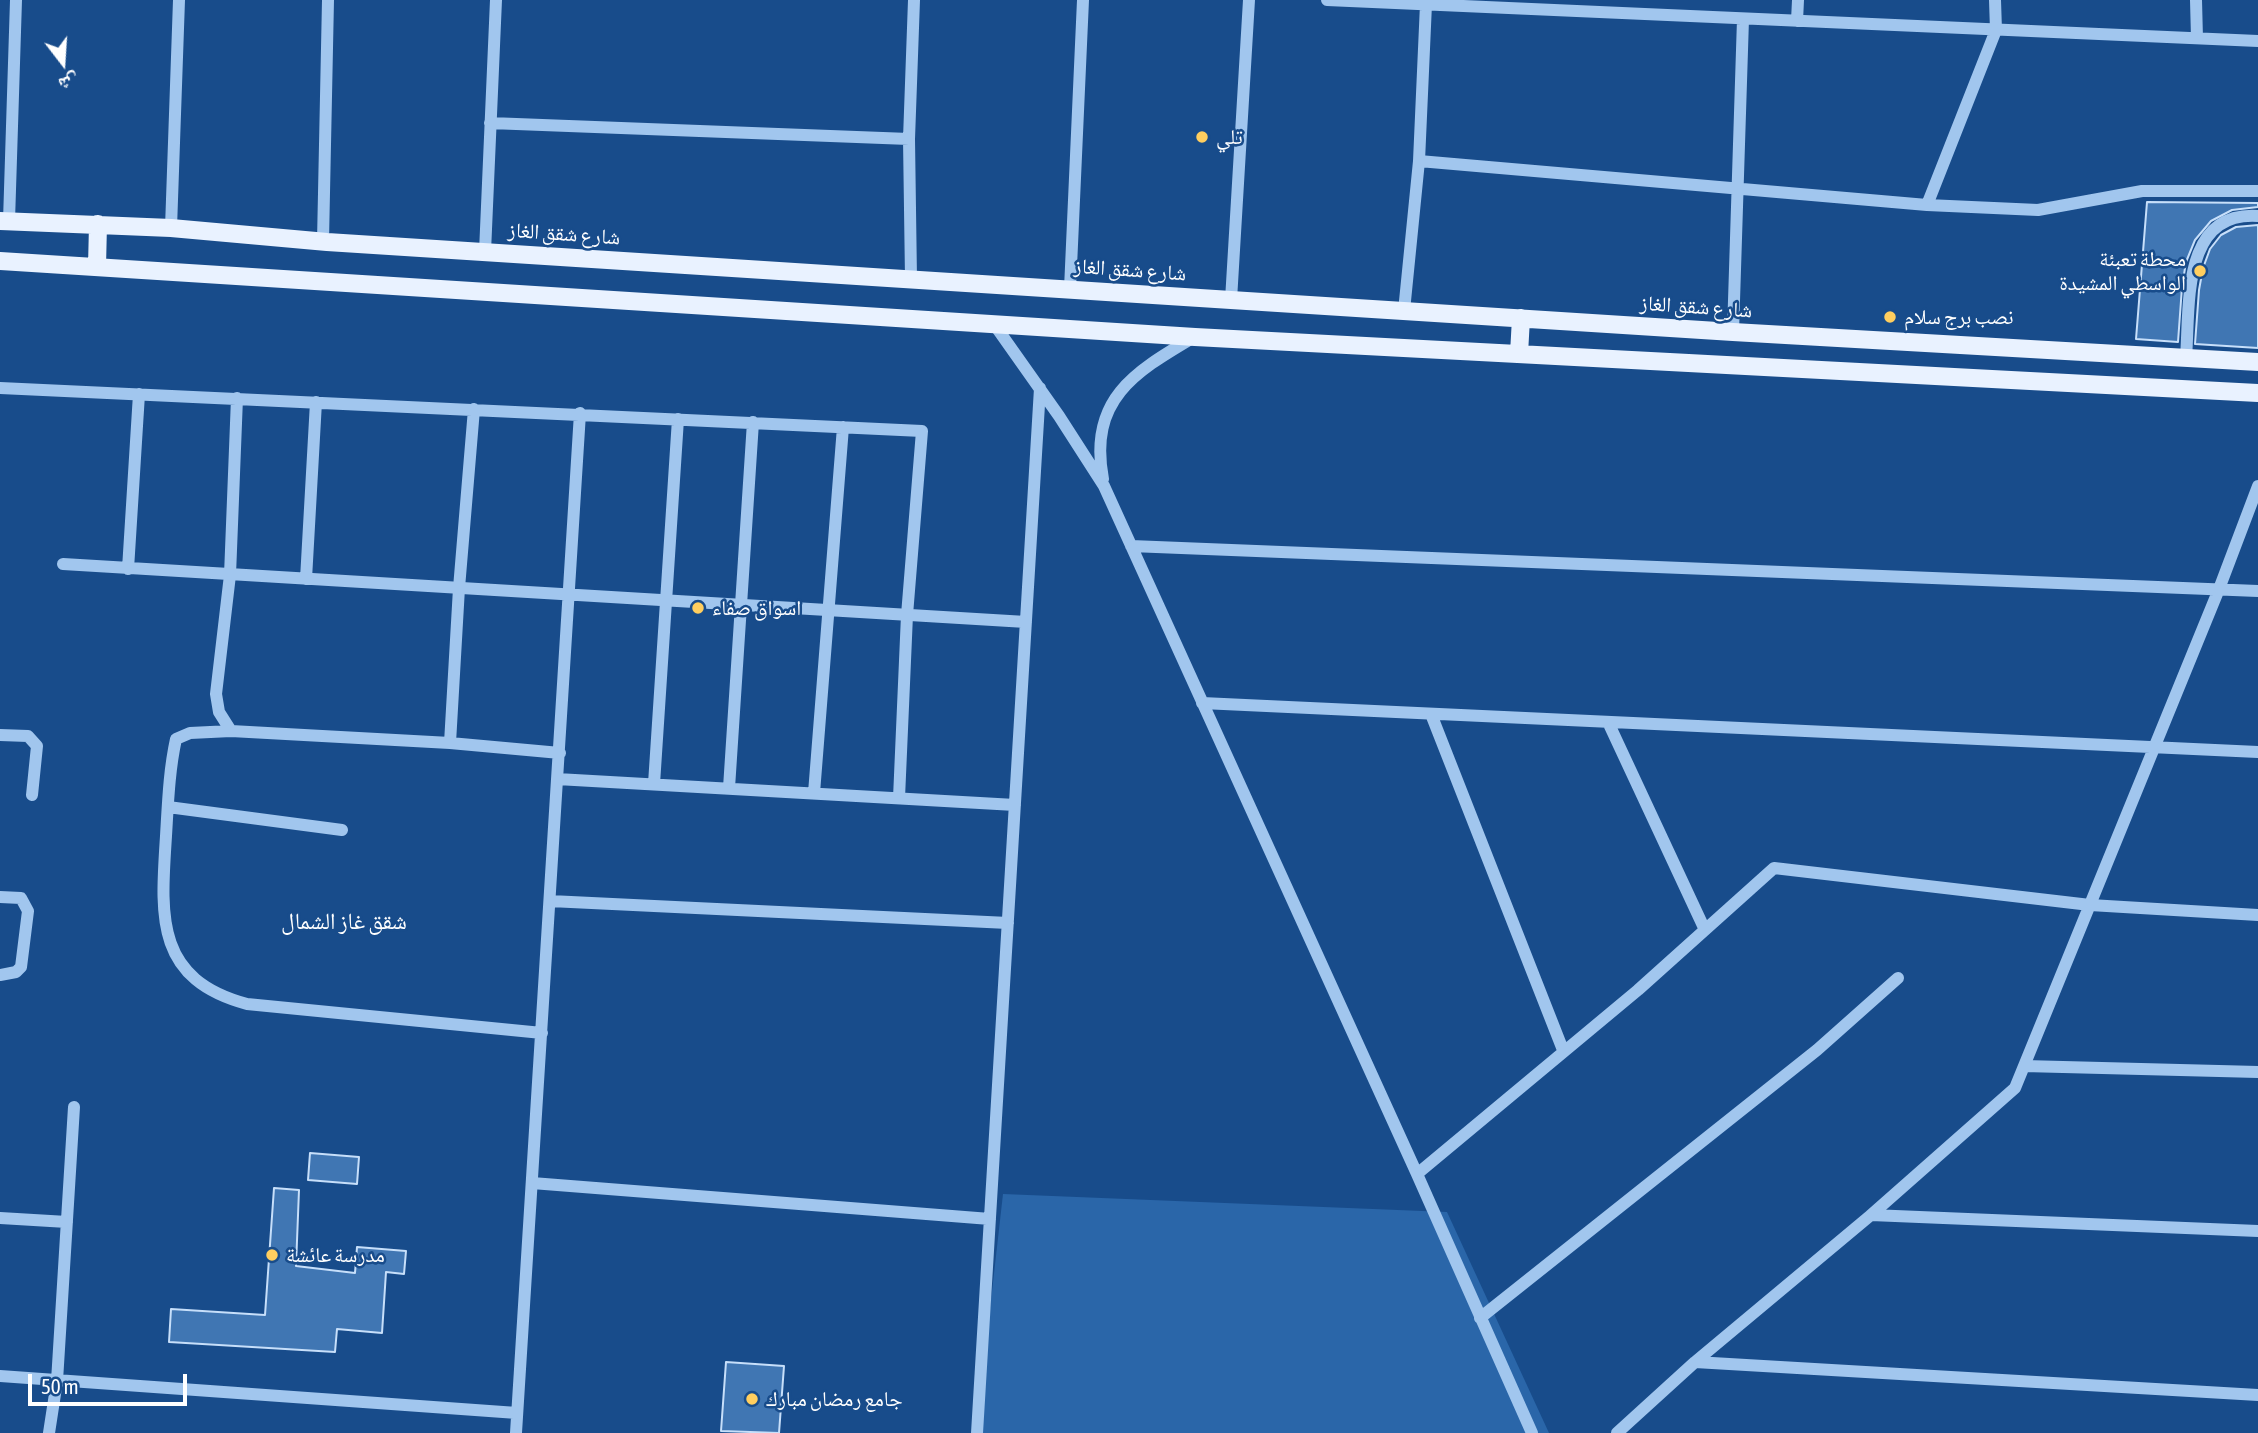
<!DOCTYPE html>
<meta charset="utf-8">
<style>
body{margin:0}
#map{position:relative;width:2258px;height:1433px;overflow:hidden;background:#184c8b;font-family:"Asap Condensed","Noto Naskh Arabic",sans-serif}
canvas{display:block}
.north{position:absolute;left:28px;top:28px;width:70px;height:70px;-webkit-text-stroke:5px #184c8b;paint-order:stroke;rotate:163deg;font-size:19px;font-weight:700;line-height:28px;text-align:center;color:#fff}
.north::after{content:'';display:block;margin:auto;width:24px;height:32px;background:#fff;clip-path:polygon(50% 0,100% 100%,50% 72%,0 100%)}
.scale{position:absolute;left:28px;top:1374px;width:159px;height:32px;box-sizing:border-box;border:4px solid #fff;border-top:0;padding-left:9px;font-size:21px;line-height:24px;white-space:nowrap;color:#fff;-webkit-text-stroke:5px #184c8b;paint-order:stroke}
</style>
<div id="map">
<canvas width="2258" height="1433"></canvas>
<div class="north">ش</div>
<div class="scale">50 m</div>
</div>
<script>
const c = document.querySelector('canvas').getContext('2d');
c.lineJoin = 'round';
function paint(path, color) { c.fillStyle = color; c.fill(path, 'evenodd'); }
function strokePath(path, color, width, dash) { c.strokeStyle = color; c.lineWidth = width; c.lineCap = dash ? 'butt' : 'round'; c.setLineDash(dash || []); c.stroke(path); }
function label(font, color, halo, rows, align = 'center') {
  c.font = font + ' "Asap Condensed","Noto Naskh Arabic",sans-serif'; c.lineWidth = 5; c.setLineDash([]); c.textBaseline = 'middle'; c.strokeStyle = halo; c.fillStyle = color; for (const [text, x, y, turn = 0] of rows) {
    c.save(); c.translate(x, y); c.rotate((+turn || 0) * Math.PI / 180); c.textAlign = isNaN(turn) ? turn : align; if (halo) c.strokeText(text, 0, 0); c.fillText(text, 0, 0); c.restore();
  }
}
const green = new Path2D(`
 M 1003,1194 L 1447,1212 L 1549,1433 L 976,1433 Z`);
const building = new Path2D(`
 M 2147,202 L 2258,203 L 2258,207 L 2232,210 L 2211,221 L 2195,240 L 2186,262 L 2182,287 L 2178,342 L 2136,339 Z
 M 2258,225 L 2258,348 L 2195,344 L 2199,290 L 2203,268 L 2210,249 L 2221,235 L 2236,227 Z
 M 310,1153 L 359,1157 L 357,1184 L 308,1180 Z
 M 274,1188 L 299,1190 L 296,1266 L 355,1273 L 357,1247 L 406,1251 L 404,1274 L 386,1272 L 382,1333 L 337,1329 L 335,1352 L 169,1342 L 171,1309 L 265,1315 Z
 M 726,1362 L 784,1366 L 779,1433 L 721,1431 Z`);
const minor = new Path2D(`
 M 1327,0 L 2258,41
 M 2196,0 L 2197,38
 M 1797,21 L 1798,0
 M 490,123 L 909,139 L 914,0
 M 909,139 L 911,279
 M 1419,161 L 1927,205 L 1996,30 L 1995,0
 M 1927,205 L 2038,210 L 2142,191 L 2258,191
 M 9,221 L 16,0
 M 171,228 L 179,0
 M 323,241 L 328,0
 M 485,252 L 496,0
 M 1070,289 L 1083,0
 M 1231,300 L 1249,0
 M 1404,311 L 1419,161 L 1426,4
 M 994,324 L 1059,416 L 1104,486 L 1417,1174 L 1532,1433
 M 1733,332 L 1743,19
 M 2186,358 C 2190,305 2181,211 2258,216
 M 0,388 L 922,431 L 907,615 L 899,798
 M 237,398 L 230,575 L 216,694 L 219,712 L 231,731 L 450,743 L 560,753
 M 1103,479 C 1088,399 1135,372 1194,337
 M 1131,546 L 2258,591
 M 63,564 L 1026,622
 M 128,569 L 139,394
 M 306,579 L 316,402
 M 1202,703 L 2258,752
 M 1431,714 L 1563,1050
 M 1608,722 L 1705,930
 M 231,731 L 190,733 L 176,739 C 169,771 168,803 166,836 C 161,915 154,979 247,1004 L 542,1033
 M 0,735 L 28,736 L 37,746 L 32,795
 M 450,743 L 459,588 L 474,409
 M 557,779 L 1015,805
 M 654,784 L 678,419
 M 729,788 L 753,422
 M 814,793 L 843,427
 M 168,807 L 342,830
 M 0,897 L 21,898 L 28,911 L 21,967 L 16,972 L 0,975
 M 550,901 L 1008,923
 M 2024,1066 L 2258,1072
 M 1417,1174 L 1638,990 L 1774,868 L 2090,905 L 2258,915
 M 532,1183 L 990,1219
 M 1871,1215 L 2258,1231
 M 0,1218 L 67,1222
 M 1480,1318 L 1817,1050 L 1898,978
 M 1695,1362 L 2258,1395
 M 0,1376 L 517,1413
 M 49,1433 L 57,1381 L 74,1107
 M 516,1433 L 580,413
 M 977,1433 L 1040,388
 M 1617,1433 L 1695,1362 L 1871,1215 L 2015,1088 L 2219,589 L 2258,486`);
const major = new Path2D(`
 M 0,221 L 171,228 L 327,242 L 1231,300 L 1733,332 L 2258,362
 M 0,261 L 1195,337 L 2258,393
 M 97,267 L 98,224
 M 1519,354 L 1521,318`);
const markers = [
 [1202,137,7,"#ffce5f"],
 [2200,271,7,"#ffce5f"],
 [1890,317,7,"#ffce5f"],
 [698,608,7,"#ffce5f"],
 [272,1255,7,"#ffce5f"],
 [752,1399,7,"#ffce5f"]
];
const poiNames = [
 ["تلي",1216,137],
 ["محطة تعبئة",2186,259,"right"],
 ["الواسطي المشيدة",2186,283,"right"],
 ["نصب برج سلام",1904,317],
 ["اسواق صفاء",712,608],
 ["مدرسة عائشة",286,1255],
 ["جامع رمضان مبارك",766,1399]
];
const streetNames = [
 ["شارع شقق الغاز",564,234,4],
 ["شارع شقق الغاز",1130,270,4],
 ["شارع شقق الغاز",1696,307,4]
];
const neighbourhoodNames = [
 ["شقق غاز الشمال",344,922]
];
paint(green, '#2a66a9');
paint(building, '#4076b3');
strokePath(building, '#c7dffa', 2);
strokePath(minor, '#a1c6ee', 12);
strokePath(major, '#e9f2ff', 18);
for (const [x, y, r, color] of markers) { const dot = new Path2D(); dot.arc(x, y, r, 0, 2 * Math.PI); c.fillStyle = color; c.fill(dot); strokePath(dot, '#184c8b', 2.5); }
label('21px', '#fff', '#184c8b', poiNames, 'left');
label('21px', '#fff', '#184c8b', streetNames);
label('23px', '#fff', '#184c8b', neighbourhoodNames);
</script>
